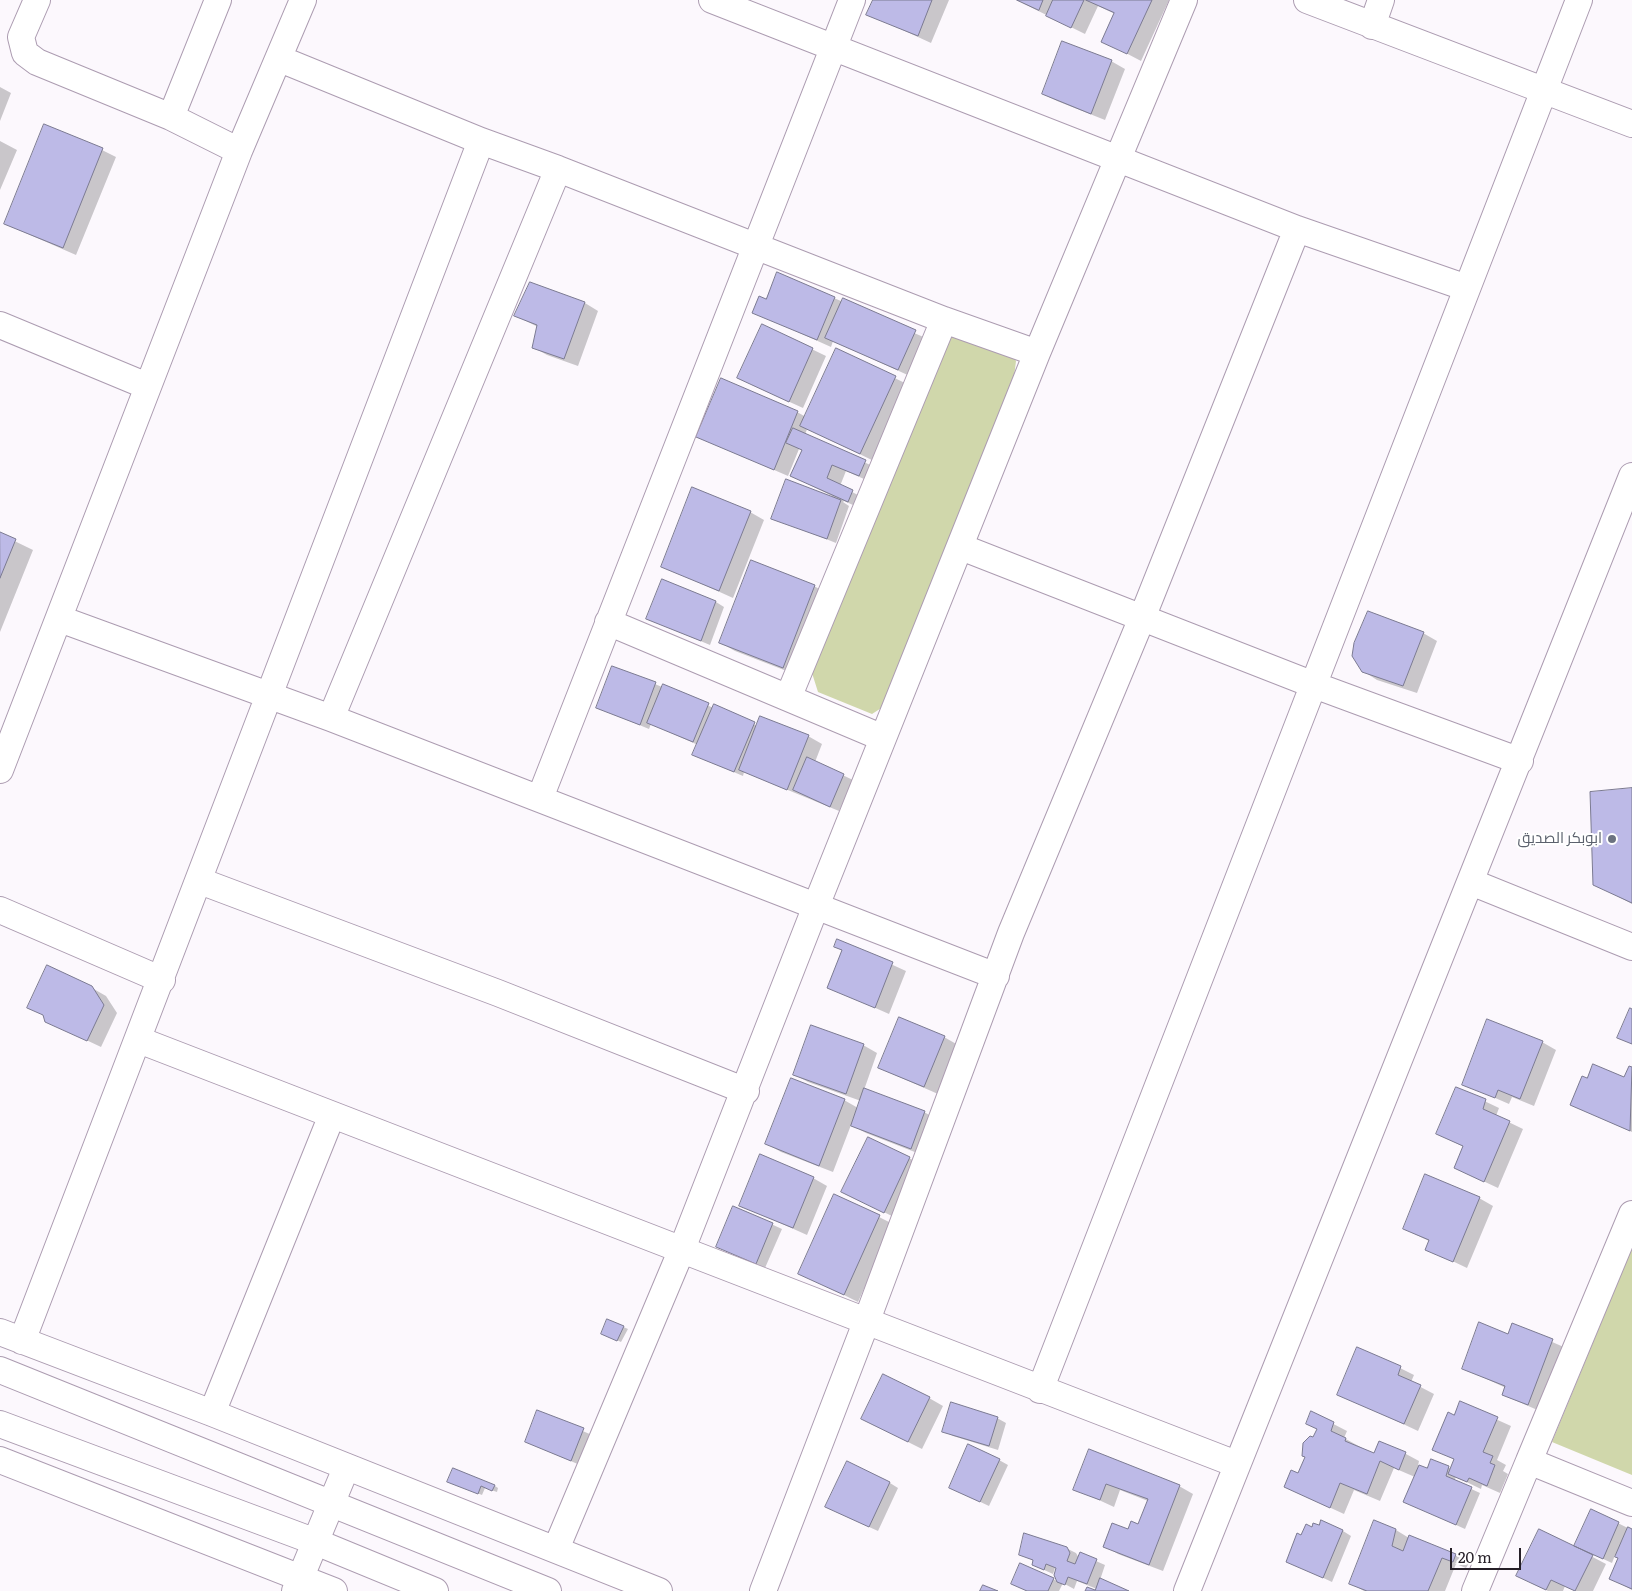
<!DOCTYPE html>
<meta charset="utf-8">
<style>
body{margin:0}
#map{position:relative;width:1632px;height:1591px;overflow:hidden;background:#fcf8fd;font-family:Literata,serif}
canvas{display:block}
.scale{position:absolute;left:1450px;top:1548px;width:71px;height:22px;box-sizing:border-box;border:2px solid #251f27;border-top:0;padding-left:6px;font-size:15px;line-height:18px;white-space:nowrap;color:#251f27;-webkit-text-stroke:4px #fff;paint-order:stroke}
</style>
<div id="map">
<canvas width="1632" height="1591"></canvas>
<div class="scale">20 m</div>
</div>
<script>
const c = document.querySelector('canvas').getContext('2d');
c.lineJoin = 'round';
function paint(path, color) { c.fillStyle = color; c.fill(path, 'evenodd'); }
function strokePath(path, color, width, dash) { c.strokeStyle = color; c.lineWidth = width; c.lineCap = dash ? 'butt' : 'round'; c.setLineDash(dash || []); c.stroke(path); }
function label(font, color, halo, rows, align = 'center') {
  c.font = font + ' Literata,Cairo,serif'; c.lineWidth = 4; c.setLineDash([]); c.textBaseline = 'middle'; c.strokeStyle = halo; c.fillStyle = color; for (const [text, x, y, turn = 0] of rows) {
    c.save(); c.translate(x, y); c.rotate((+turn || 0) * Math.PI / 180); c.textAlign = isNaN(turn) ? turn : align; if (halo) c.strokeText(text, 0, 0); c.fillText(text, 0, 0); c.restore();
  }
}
const green = new Path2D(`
 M 945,335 L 1008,349 L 1016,361 L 1013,385 L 886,705 L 872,714 L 818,692 L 812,673 Z
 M 1632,1248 L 1632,1475 L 1552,1442 Z`);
const shadow = new Path2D(`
 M 874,0 L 949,0 L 931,43 L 868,14 Z
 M 1016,0 L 1169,0 L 1141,61 L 1103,41 L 1115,14 L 1098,6 L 1085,34 Z
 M 1111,61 L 1125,69 L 1105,120 L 1057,101 L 1043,94 Z
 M 0,87 L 11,93 L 0,121 Z
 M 0,141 L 17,150 L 0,190 Z
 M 102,150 L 116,157 L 76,255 L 5,224 Z
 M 834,298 L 928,339 L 912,377 L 833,341 L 831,347 L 753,312 L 767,300 Z
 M 585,303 L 598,311 L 578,366 L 547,355 L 533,347 L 538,327 L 516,316 Z
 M 762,325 L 826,356 L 803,408 L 752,385 Z
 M 837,350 L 909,385 L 874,461 L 807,429 L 805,435 L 879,469 L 873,483 L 846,471 L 840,486 L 866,499 L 862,509 L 844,501 L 843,502 L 849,506 L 836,543 L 773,518 L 831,498 L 832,496 L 792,476 L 803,451 L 799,449 L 788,476 L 698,437 L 797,412 L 806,417 Z
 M 750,512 L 764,520 L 733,598 L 662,566 Z
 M 0,534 L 33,550 L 0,632 Z
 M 814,586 L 828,594 L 797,675 L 735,651 L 721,643 Z
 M 716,602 L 724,607 L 710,645 L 648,619 Z
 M 1423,633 L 1437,641 L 1417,693 L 1377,680 L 1363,671 Z
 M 613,667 L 758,726 L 808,736 L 822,744 L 815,762 L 853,780 L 839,811 L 744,772 L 743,776 L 703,759 L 698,745 L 651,724 L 649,729 L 598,708 Z
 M 1632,789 L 1632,904 L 1594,884 Z
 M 838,940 L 906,971 L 889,1014 L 828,987 L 843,951 L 835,947 Z
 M 92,988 L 106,996 L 117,1013 L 101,1047 L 46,1021 Z
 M 944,1037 L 958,1045 L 938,1094 L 879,1068 Z
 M 1542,1042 L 1556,1050 L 1534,1106 L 1512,1097 L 1509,1104 L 1463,1084 Z
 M 863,1045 L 877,1053 L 864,1090 L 924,1112 L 938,1120 L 925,1156 L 866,1133 L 851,1125 L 833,1172 L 781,1152 L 767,1144 L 792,1080 L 844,1100 L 858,1108 L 861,1101 L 808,1082 L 795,1075 Z
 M 1630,1067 L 1632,1068 L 1632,1132 L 1571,1105 L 1588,1080 L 1625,1079 Z
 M 1457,1088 L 1499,1108 L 1496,1116 L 1523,1129 L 1498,1188 L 1455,1168 L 1464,1147 L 1437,1134 Z
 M 909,1158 L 923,1166 L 898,1219 L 843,1192 Z
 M 813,1178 L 827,1186 L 807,1235 L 740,1205 Z
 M 835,1195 L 893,1224 L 858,1302 L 800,1273 Z
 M 1479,1198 L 1493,1206 L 1467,1268 L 1427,1249 L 1429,1241 L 1404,1229 Z
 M 734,1207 L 782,1229 L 765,1268 L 717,1246 Z
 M 608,1320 L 628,1329 L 621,1342 L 606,1335 Z
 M 1513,1325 L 1566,1348 L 1542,1412 L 1503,1395 L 1506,1388 L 1463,1368 L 1509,1335 Z
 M 1400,1368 L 1414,1375 L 1411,1382 L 1434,1394 L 1418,1431 L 1339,1394 Z
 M 929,1398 L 943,1406 L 922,1449 L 876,1426 Z
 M 1460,1403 L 1511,1426 L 1497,1460 L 1506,1465 L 1503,1471 L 1508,1474 L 1500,1493 L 1482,1485 L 1481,1489 L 1456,1477 L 1454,1481 L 1480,1493 L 1465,1529 L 1405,1502 L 1415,1477 L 1394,1468 L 1380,1501 L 1354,1490 L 1344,1514 L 1285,1487 L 1299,1475 L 1318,1430 L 1307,1424 L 1312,1413 L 1347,1431 L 1344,1438 L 1375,1455 L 1380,1442 L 1406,1454 L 1419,1461 L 1418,1466 L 1428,1470 L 1432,1460 L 1452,1469 L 1455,1460 L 1434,1449 L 1455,1416 Z
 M 538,1412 L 592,1435 L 580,1465 L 526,1442 Z
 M 997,1418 L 1006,1423 L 998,1450 L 953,1436 L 944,1431 Z
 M 1089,1451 L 1179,1486 L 1193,1494 L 1163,1571 L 1118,1554 L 1105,1546 L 1139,1526 L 1148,1501 L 1120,1490 L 1114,1507 L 1075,1489 Z
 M 999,1460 L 1008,1465 L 989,1506 L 959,1492 Z
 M 452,1483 L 495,1486 L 498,1488 L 497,1492 L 485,1488 L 482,1495 Z
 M 890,1483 L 898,1488 L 878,1531 L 836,1512 Z
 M 1591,1510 L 1632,1530 L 1632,1590 L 1611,1579 L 1620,1558 L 1615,1555 L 1612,1563 L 1588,1552 L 1587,1554 L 1606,1564 L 1593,1591 L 1575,1591 L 1565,1586 L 1563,1591 L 1548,1591 L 1531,1583 L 1586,1554 L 1587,1552 L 1575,1545 Z
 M 1312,1529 L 1343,1531 L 1351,1536 L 1332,1582 L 1287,1561 L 1302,1537 Z
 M 1396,1530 L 1409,1538 L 1455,1555 L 1469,1563 L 1466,1568 L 1456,1564 L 1445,1591 L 1364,1591 L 1350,1583 Z
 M 1066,1548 L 1076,1553 L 1079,1558 L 1080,1554 L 1105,1565 L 1100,1580 L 1126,1591 L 1096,1591 L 1097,1589 L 1077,1581 L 1074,1589 L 1063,1583 L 1059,1591 L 1027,1591 L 1012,1584 L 1021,1564 L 1059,1582 L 1058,1569 L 1055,1568 L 1053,1574 L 1042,1569 L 1033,1564 L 1034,1561 L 1021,1554 Z`);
const building = new Path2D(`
 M 873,0 L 932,0 L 918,36 L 866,15 Z
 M 1017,0 L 1043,0 L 1039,10 Z
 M 1053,0 L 1084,0 L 1071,28 L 1046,16 Z
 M 1086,0 L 1152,0 L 1127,54 L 1101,42 L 1114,13 Z
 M 1062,41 L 1112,60 L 1091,114 L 1042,94 Z
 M 44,124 L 103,148 L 63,248 L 4,224 Z
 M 777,272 L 835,297 L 817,340 L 752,313 L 759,296 L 766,299 Z
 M 530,282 L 585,302 L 564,359 L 532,348 L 537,325 L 514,316 Z
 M 843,298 L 916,330 L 898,370 L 825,338 Z
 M 762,324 L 813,348 L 789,402 L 737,378 Z
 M 836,348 L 896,376 L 860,454 L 800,426 Z
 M 721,378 L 798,411 L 774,470 L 696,437 Z
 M 793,428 L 866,460 L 859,476 L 832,465 L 827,478 L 853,490 L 848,502 L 790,476 L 802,450 L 786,443 Z
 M 786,479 L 841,500 L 827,539 L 771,519 Z
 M 692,487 L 751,511 L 719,591 L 661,567 Z
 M 0,532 L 16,539 L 0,578 Z
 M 751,560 L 815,585 L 783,668 L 719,643 Z
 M 662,579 L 716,601 L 701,641 L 646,619 Z
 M 1368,611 L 1424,632 L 1403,686 L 1362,672 L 1352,656 L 1354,643 Z
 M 612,666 L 656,682 L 640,725 L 596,708 Z
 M 663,684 L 709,703 L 693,742 L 647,723 Z
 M 714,704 L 755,722 L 734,772 L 692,755 Z
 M 760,716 L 809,735 L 787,790 L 739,770 Z
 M 807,757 L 844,774 L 830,807 L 793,790 Z
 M 1632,788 L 1632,903 L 1593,885 L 1590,792 Z
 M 837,939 L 893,962 L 875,1008 L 827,988 L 842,950 L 834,947 Z
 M 47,965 L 92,986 L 104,1005 L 87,1041 L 45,1022 L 43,1015 L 27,1008 Z
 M 1630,1008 L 1632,1009 L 1632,1044 L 1617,1038 Z
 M 899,1017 L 945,1036 L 924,1087 L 878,1068 Z
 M 1487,1019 L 1543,1041 L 1520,1099 L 1498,1090 L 1495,1098 L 1462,1085 Z
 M 811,1025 L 864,1044 L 846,1094 L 793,1075 Z
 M 1593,1064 L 1624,1077 L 1629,1066 L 1632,1067 L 1630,1131 L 1570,1105 L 1582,1076 L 1587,1078 Z
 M 791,1078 L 845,1099 L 819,1166 L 765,1144 Z
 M 1456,1087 L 1486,1099 L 1483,1109 L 1510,1121 L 1484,1182 L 1454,1168 L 1463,1146 L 1436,1134 Z
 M 864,1088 L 925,1111 L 911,1149 L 851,1126 Z
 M 868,1137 L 910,1157 L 884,1213 L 841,1192 Z
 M 760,1154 L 814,1177 L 793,1228 L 739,1206 Z
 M 1425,1174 L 1480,1197 L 1453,1262 L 1425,1250 L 1429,1240 L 1403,1229 Z
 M 834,1194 L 880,1215 L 844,1295 L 798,1274 Z
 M 733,1206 L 773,1223 L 756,1264 L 716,1247 Z
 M 607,1319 L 624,1326 L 617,1341 L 601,1334 Z
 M 1479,1322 L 1508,1334 L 1512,1323 L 1553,1339 L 1528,1405 L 1502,1395 L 1505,1386 L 1462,1369 Z
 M 1357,1347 L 1401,1366 L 1398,1375 L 1421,1385 L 1404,1424 L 1337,1395 Z
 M 883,1374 L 930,1397 L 908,1442 L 861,1419 Z
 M 1460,1401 L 1498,1417 L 1483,1452 L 1493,1456 L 1490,1463 L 1495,1465 L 1487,1486 L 1469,1478 L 1467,1482 L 1448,1474 L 1454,1459 L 1432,1450 L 1448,1412 L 1454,1415 Z
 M 951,1402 L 998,1417 L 989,1446 L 942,1432 Z
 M 537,1410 L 584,1428 L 571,1461 L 525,1442 Z
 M 1311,1411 L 1334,1422 L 1331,1431 L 1346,1438 L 1345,1441 L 1374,1453 L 1379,1441 L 1406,1452 L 1399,1470 L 1380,1461 L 1367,1494 L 1340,1483 L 1330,1508 L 1284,1487 L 1291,1470 L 1298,1473 L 1305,1457 L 1302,1456 L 1303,1443 L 1310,1436 L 1313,1437 L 1317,1429 L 1306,1424 Z
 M 968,1444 L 1000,1459 L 980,1502 L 949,1488 Z
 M 1089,1449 L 1180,1485 L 1149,1565 L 1103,1547 L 1112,1523 L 1128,1529 L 1131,1521 L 1138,1524 L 1148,1499 L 1106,1484 L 1100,1500 L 1073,1490 Z
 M 1431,1459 L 1449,1466 L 1446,1476 L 1472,1487 L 1456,1525 L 1403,1502 L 1419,1465 L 1427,1468 Z
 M 847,1461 L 890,1482 L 869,1527 L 825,1507 Z
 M 453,1468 L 495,1485 L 492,1491 L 481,1486 L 478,1494 L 447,1482 Z
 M 1591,1509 L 1619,1522 L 1603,1559 L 1574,1546 Z
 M 1321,1520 L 1343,1530 L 1323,1578 L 1286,1562 L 1297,1533 L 1301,1535 L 1306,1524 L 1312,1527 L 1313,1523 L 1319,1525 Z
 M 1374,1520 L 1396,1529 L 1392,1546 L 1403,1551 L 1409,1535 L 1456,1554 L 1453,1562 L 1442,1558 L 1428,1591 L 1367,1591 L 1349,1584 Z
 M 1628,1527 L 1632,1529 L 1632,1589 L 1609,1579 L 1618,1558 L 1615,1557 Z
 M 1539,1529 L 1593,1555 L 1575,1591 L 1551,1580 L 1546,1590 L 1516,1576 Z
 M 1024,1533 L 1067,1547 L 1070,1553 L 1067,1561 L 1075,1564 L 1080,1552 L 1097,1559 L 1087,1584 L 1068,1577 L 1065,1585 L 1057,1582 L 1054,1575 L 1056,1568 L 1046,1564 L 1044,1570 L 1032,1565 L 1033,1560 L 1019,1555 Z
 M 1020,1563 L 1054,1578 L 1048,1591 L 1027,1591 L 1011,1584 Z
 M 1100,1578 L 1129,1591 L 1085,1591 L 1087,1587 L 1095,1590 Z
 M 983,1585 L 998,1591 L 980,1591 Z`);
const minor = new Path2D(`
 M 37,0 L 21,37 L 25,53 L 37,62 L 171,117 L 239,151
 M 712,0 L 1297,229 L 1467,288
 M 1307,0 L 1632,124
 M 1372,26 L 1381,0
 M 280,59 L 481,141 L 558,169 L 944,320 L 1037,353
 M 171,117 L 218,0
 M 0,325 L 147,386
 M 961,547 L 1314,685 L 1520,761
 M 60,619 L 331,718 L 996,976
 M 608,622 L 883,738
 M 788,698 L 944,320
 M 331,718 L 558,169
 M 0,770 L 239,151 L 303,0
 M 540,798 L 852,0
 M 200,881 L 498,993 L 746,1091
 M 1471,882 L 1632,947
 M 0,910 L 162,980
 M 139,1040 L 1236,1464
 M 1632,1214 L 1529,1461 L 1632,1503
 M 0,1332 L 212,1413 L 659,1591
 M 22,1341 C 176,942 327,541 481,141
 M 0,1370 L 548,1591
 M 1040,1390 L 1579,0
 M 212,1413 L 332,1115
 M 0,1424 L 316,1542 L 435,1591
 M 0,1460 L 334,1591
 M 556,1549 L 682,1249 L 816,906 L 1037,353 L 1184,0
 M 295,1591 L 346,1468
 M 763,1591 L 867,1320 L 1011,933 L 1142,618 L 1297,229
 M 1187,1591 L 1632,476
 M 1475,1591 L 1529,1461`);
const markers = [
 [1612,839,5,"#6b7280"]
];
const worshipNames = [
 ["ابوبكر الصديق",1602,839]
];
paint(green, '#d0d7ab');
paint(shadow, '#0003');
paint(building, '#bdbae7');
strokePath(building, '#7b7a91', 1);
strokePath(minor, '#ac9cb1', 28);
strokePath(minor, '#fff', 26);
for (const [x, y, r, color] of markers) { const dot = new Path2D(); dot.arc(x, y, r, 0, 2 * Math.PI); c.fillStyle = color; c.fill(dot); strokePath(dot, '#fff', 2); }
label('15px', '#5b616d', '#fff', worshipNames, 'right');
</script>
